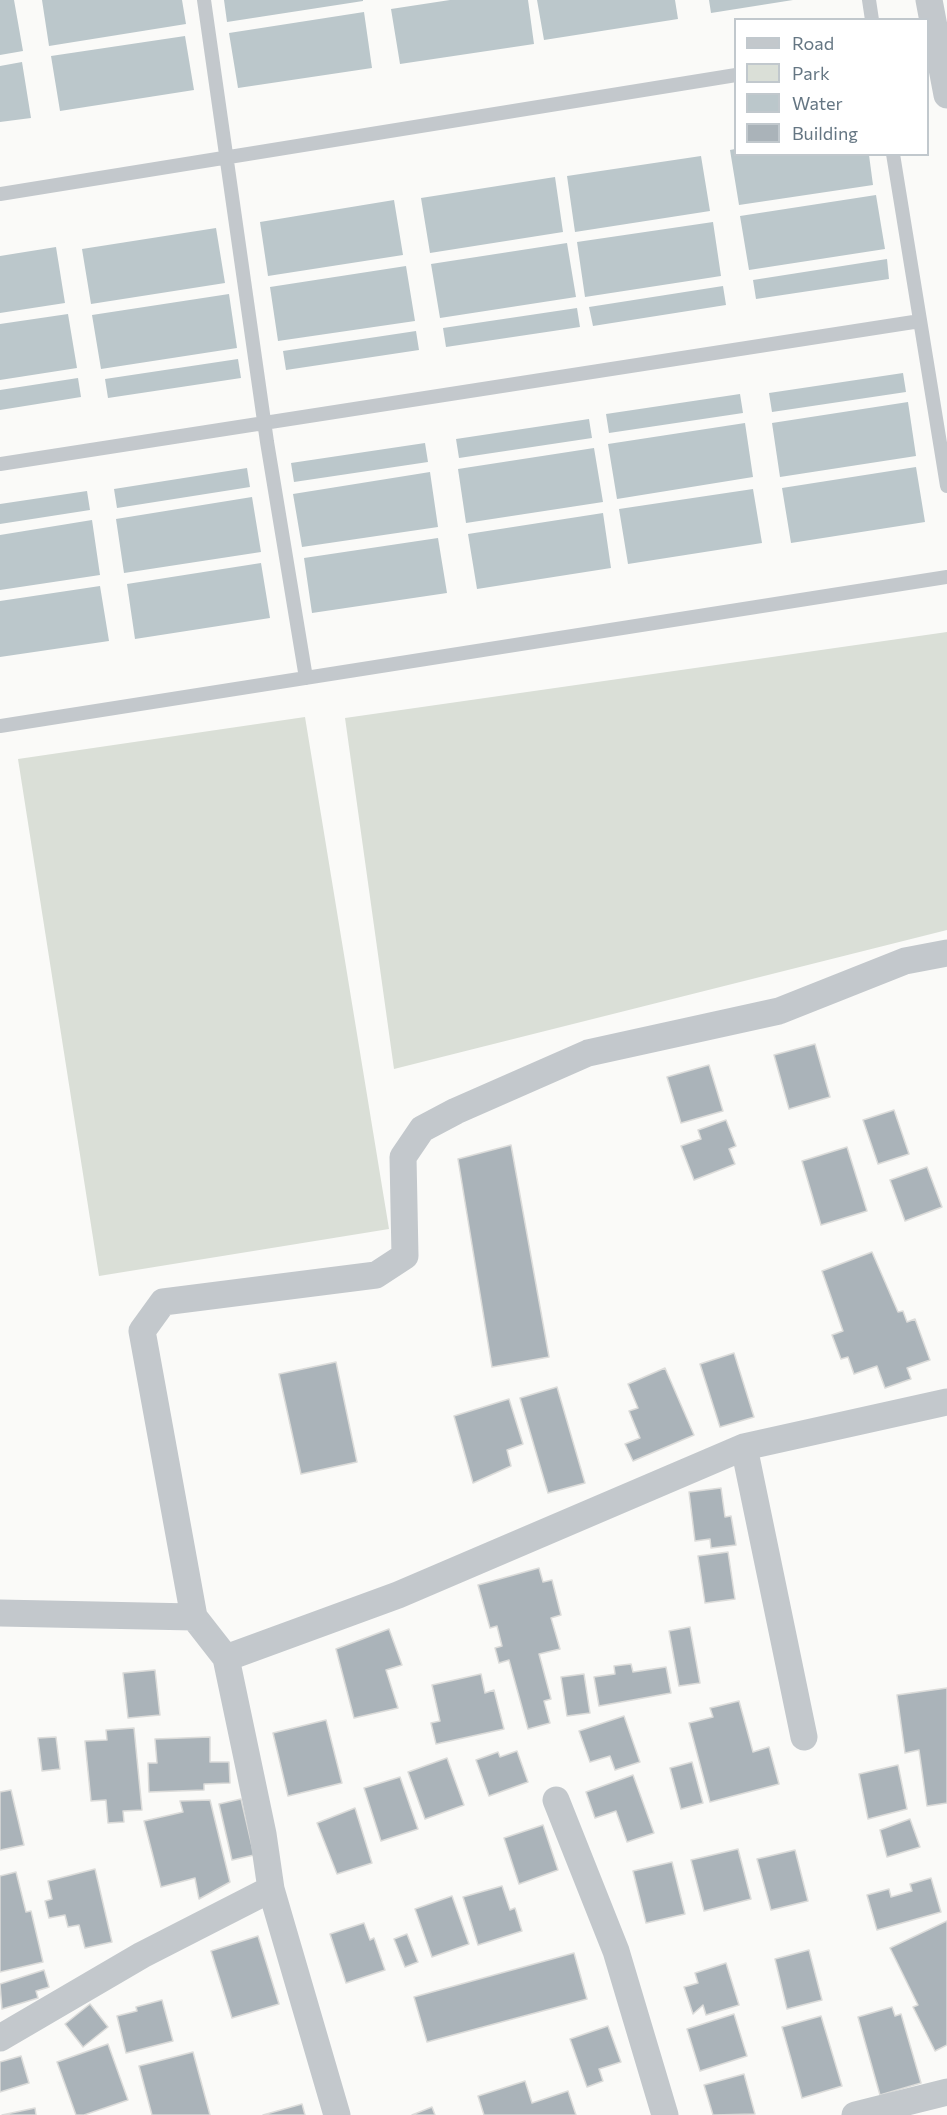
<!DOCTYPE html>
<style>
body{margin:0}
#map{position:relative;width:947px;height:2115px;overflow:hidden;background:#fafaf8;font-family:Commissioner,sans-serif}
canvas{display:block}
.legend{position:absolute;left:734px;top:18px;width:195px;height:138px;box-sizing:border-box;background:#fff;border:2px solid #c1c8cd;margin:0;padding:8px 10px;list-style:none;font-size:18px;color:#657683}
.legend li{display:flex;align-items:center;gap:12px;height:30px}
.legend b{width:30px;border:2px solid #c1c8cd}
</style>
<div id="map">
<canvas width="947" height="2115"></canvas>
<ul class="legend">
<li><b style="height:8px;background:#c3c8cc"></b>Road</li>
<li><b style="height:16px;background:#dadfd7"></b>Park</li>
<li><b style="height:16px;background:#bbc7cb"></b>Water</li>
<li><b style="height:16px;background:#aab3b9"></b>Building</li>
</ul>
</div>
<script>
const c = document.querySelector('canvas').getContext('2d');
c.lineJoin = 'round';
function paint(path, color) { c.fillStyle = color; c.fill(path, 'evenodd'); }
function strokePath(path, color, width, dash) { c.strokeStyle = color; c.lineWidth = width; c.lineCap = dash ? 'butt' : 'round'; c.setLineDash(dash || []); c.stroke(path); }
const green = new Path2D(`
 M 947,632 L 947,930 L 394,1069 L 345,718 Z
 M 305,717 L 389,1229 L 99,1276 L 18,759 Z`);
const water = new Path2D(`
 M 0,0 L 14,0 L 23,51 L 0,55 Z
 M 42,0 L 182,0 L 186,24 L 49,46 Z
 M 224,0 L 363,0 L 363,1 L 227,22 Z
 M 450,0 L 528,0 L 534,44 L 400,64 L 391,9 Z
 M 537,0 L 675,0 L 678,19 L 544,40 Z
 M 709,0 L 793,0 L 711,13 Z
 M 364,12 L 372,68 L 238,88 L 229,33 Z
 M 185,36 L 194,90 L 60,111 L 51,56 Z
 M 22,62 L 31,118 L 0,122 L 0,66 Z
 M 735,149 L 736,154 L 869,155 L 873,185 L 739,205 L 730,150 Z
 M 701,156 L 710,211 L 575,232 L 567,176 Z
 M 555,177 L 563,232 L 430,253 L 421,198 Z
 M 876,195 L 885,249 L 749,270 L 740,216 Z
 M 394,200 L 403,255 L 268,276 L 260,222 Z
 M 713,222 L 721,276 L 585,297 L 577,242 Z
 M 216,228 L 225,283 L 91,304 L 82,249 Z
 M 567,243 L 576,297 L 440,318 L 431,264 Z
 M 56,247 L 65,303 L 0,313 L 0,256 Z
 M 887,259 L 889,279 L 756,299 L 753,280 Z
 M 406,266 L 415,321 L 278,341 L 270,287 Z
 M 723,286 L 726,305 L 593,326 L 589,307 Z
 M 229,294 L 237,348 L 101,369 L 92,315 Z
 M 577,308 L 580,327 L 446,347 L 443,328 Z
 M 68,314 L 77,368 L 0,380 L 0,324 Z
 M 416,331 L 419,350 L 286,370 L 283,351 Z
 M 238,359 L 241,378 L 108,398 L 105,379 Z
 M 903,373 L 906,392 L 772,412 L 769,393 Z
 M 78,378 L 81,397 L 0,410 L 0,390 Z
 M 740,394 L 743,413 L 609,433 L 606,414 Z
 M 908,402 L 916,456 L 780,477 L 772,423 Z
 M 589,419 L 592,438 L 459,458 L 456,439 Z
 M 745,423 L 753,477 L 617,499 L 608,444 Z
 M 425,443 L 428,462 L 294,482 L 291,463 Z
 M 594,448 L 603,502 L 466,523 L 458,469 Z
 M 916,467 L 925,522 L 791,543 L 782,488 Z
 M 247,468 L 250,487 L 117,508 L 114,489 Z
 M 430,472 L 438,527 L 302,547 L 293,494 Z
 M 753,489 L 762,543 L 628,564 L 619,509 Z
 M 87,491 L 90,510 L 0,524 L 0,504 Z
 M 252,497 L 261,552 L 124,573 L 116,519 Z
 M 603,513 L 611,568 L 477,589 L 468,534 Z
 M 92,520 L 100,575 L 0,590 L 0,535 Z
 M 438,538 L 447,593 L 312,613 L 304,558 Z
 M 261,563 L 270,618 L 135,639 L 127,584 Z
 M 100,586 L 109,641 L 0,657 L 0,601 Z`);
const building = new Path2D(`
 M 815,1044 L 830,1097 L 789,1109 L 774,1055 Z
 M 709,1065 L 723,1111 L 681,1123 L 667,1077 Z
 M 894,1110 L 909,1154 L 878,1164 L 863,1120 Z
 M 726,1120 L 736,1146 L 729,1149 L 735,1164 L 694,1180 L 681,1146 L 701,1139 L 698,1130 Z
 M 511,1145 L 549,1357 L 492,1367 L 458,1159 Z
 M 847,1147 L 867,1211 L 821,1225 L 802,1161 Z
 M 927,1167 L 942,1207 L 905,1221 L 890,1180 Z
 M 872,1252 L 898,1312 L 903,1311 L 907,1322 L 915,1319 L 930,1360 L 907,1368 L 911,1379 L 885,1388 L 877,1366 L 854,1374 L 848,1357 L 841,1359 L 832,1335 L 843,1331 L 822,1271 Z
 M 734,1353 L 754,1417 L 720,1427 L 700,1364 Z
 M 336,1362 L 357,1462 L 301,1474 L 279,1374 Z
 M 665,1368 L 694,1435 L 633,1461 L 625,1444 L 640,1438 L 629,1411 L 638,1408 L 628,1384 Z
 M 557,1387 L 585,1483 L 548,1493 L 520,1398 Z
 M 509,1399 L 523,1444 L 507,1450 L 511,1466 L 473,1483 L 454,1416 Z
 M 721,1488 L 725,1517 L 731,1516 L 736,1545 L 711,1548 L 710,1539 L 695,1541 L 689,1492 Z
 M 728,1552 L 735,1599 L 705,1603 L 698,1556 Z
 M 539,1568 L 543,1582 L 552,1580 L 561,1615 L 551,1618 L 560,1649 L 539,1654 L 551,1699 L 544,1701 L 550,1723 L 528,1729 L 509,1660 L 499,1663 L 495,1648 L 502,1646 L 497,1626 L 490,1628 L 478,1585 Z
 M 690,1627 L 700,1683 L 679,1686 L 669,1631 Z
 M 389,1629 L 402,1665 L 386,1670 L 398,1708 L 354,1718 L 336,1649 Z
 M 631,1664 L 633,1672 L 666,1667 L 671,1693 L 599,1706 L 594,1677 L 615,1674 L 614,1666 Z
 M 155,1670 L 160,1715 L 128,1718 L 123,1673 Z
 M 481,1674 L 485,1693 L 494,1690 L 504,1729 L 436,1744 L 431,1723 L 440,1721 L 432,1685 Z
 M 584,1674 L 590,1713 L 567,1716 L 561,1677 Z
 M 947,1688 L 947,1803 L 927,1806 L 919,1750 L 905,1753 L 897,1695 Z
 M 739,1701 L 753,1752 L 769,1747 L 779,1784 L 710,1802 L 689,1723 L 713,1717 L 710,1708 Z
 M 624,1716 L 640,1762 L 615,1770 L 610,1756 L 590,1762 L 579,1731 Z
 M 326,1720 L 342,1783 L 288,1796 L 273,1733 Z
 M 134,1728 L 142,1810 L 123,1811 L 124,1822 L 108,1823 L 106,1800 L 91,1801 L 85,1741 L 107,1740 L 106,1730 Z
 M 56,1737 L 60,1769 L 42,1771 L 38,1738 Z
 M 210,1737 L 210,1762 L 229,1762 L 230,1783 L 204,1784 L 204,1790 L 149,1792 L 148,1763 L 157,1763 L 155,1739 Z
 M 517,1751 L 528,1782 L 489,1796 L 476,1760 L 498,1752 L 500,1757 Z
 M 447,1758 L 464,1805 L 425,1819 L 408,1772 Z
 M 692,1762 L 703,1803 L 681,1809 L 670,1768 Z
 M 898,1765 L 907,1809 L 868,1819 L 859,1774 Z
 M 633,1775 L 654,1833 L 627,1842 L 616,1811 L 595,1818 L 586,1792 Z
 M 400,1777 L 418,1829 L 381,1841 L 364,1788 Z
 M 11,1790 L 24,1845 L 0,1850 L 0,1792 Z
 M 241,1799 L 254,1855 L 232,1860 L 219,1804 Z
 M 210,1800 L 230,1882 L 199,1899 L 195,1878 L 161,1887 L 144,1821 L 183,1812 L 180,1801 Z
 M 355,1808 L 372,1863 L 337,1874 L 317,1823 Z
 M 910,1819 L 920,1847 L 887,1857 L 880,1830 Z
 M 543,1825 L 558,1870 L 519,1884 L 504,1838 Z
 M 738,1849 L 751,1899 L 704,1911 L 691,1860 Z
 M 795,1850 L 808,1901 L 771,1910 L 757,1859 Z
 M 672,1862 L 685,1914 L 646,1923 L 633,1871 Z
 M 95,1869 L 112,1942 L 85,1948 L 79,1925 L 68,1927 L 65,1915 L 49,1918 L 45,1901 L 52,1899 L 48,1881 Z
 M 16,1872 L 26,1912 L 31,1911 L 43,1962 L 0,1972 L 0,1876 Z
 M 931,1878 L 941,1912 L 877,1930 L 867,1895 L 889,1889 L 891,1897 L 912,1891 L 910,1884 Z
 M 502,1886 L 510,1910 L 515,1908 L 522,1931 L 478,1945 L 463,1897 Z
 M 452,1896 L 469,1944 L 432,1957 L 415,1909 Z
 M 947,1921 L 947,2045 L 935,2051 L 913,2007 L 918,2005 L 890,1948 Z
 M 364,1923 L 370,1940 L 374,1938 L 385,1970 L 346,1983 L 330,1934 Z
 M 407,1934 L 418,1962 L 405,1967 L 394,1939 Z
 M 258,1936 L 279,2004 L 232,2018 L 211,1951 Z
 M 809,1950 L 822,2000 L 787,2009 L 775,1959 Z
 M 574,1953 L 587,1999 L 427,2042 L 414,1997 Z
 M 726,1963 L 739,2005 L 706,2015 L 703,2005 L 693,2014 L 684,1987 L 698,1983 L 695,1973 Z
 M 44,1970 L 49,1987 L 36,1991 L 38,1998 L 2,2009 L 0,1984 Z
 M 162,2000 L 173,2041 L 126,2053 L 117,2016 L 137,2011 L 136,2007 Z
 M 90,2004 L 108,2027 L 83,2047 L 65,2024 Z
 M 892,2007 L 895,2016 L 901,2014 L 921,2083 L 880,2095 L 858,2017 Z
 M 734,2014 L 747,2056 L 700,2071 L 687,2029 Z
 M 821,2016 L 842,2086 L 802,2098 L 782,2027 Z
 M 608,2026 L 621,2062 L 599,2069 L 603,2081 L 587,2087 L 570,2039 Z
 M 108,2044 L 128,2100 L 84,2115 L 76,2115 L 57,2062 Z
 M 193,2052 L 210,2115 L 152,2115 L 139,2066 Z
 M 21,2056 L 29,2083 L 0,2092 L 0,2062 Z
 M 744,2074 L 755,2114 L 713,2115 L 704,2085 Z
 M 525,2081 L 532,2103 L 568,2091 L 576,2115 L 484,2115 L 478,2096 Z
 M 302,2104 L 305,2115 L 263,2115 Z
 M 432,2107 L 435,2115 L 412,2115 Z
 M 35,2108 L 36,2115 L 2,2115 Z`);
const lane = new Path2D(`
 M 204,0 L 267,442 L 306,678
 M 869,0 L 872,20
 M 893,154 L 947,486
 M 0,194 L 736,75
 M 0,464 L 920,321
 M 0,726 L 947,577`);
const street = new Path2D(`
 M 929,0 L 947,95
 M 744,1447 L 804,1737
 M 0,1613 L 194,1617 L 226,1658 L 263,1834 L 271,1889 L 337,2115
 M 194,1617 L 142,1331 L 163,1302 L 376,1275 L 405,1256 L 403,1157 L 422,1129 L 456,1111 L 588,1053 L 779,1011 L 905,961 L 947,953
 M 226,1658 L 398,1595 L 744,1447 L 947,1402
 M 556,1800 L 616,1951 L 665,2115
 M 0,2038 L 142,1955 L 271,1889
 M 855,2115 L 947,2092`);
paint(green, '#dadfd7');
paint(water, '#bbc7cb');
paint(building, '#aab3b9');
strokePath(building, '#dcdcda', 1.5);
strokePath(lane, '#c3c8cc', 14);
strokePath(street, '#c3c8cc', 27);
</script>
